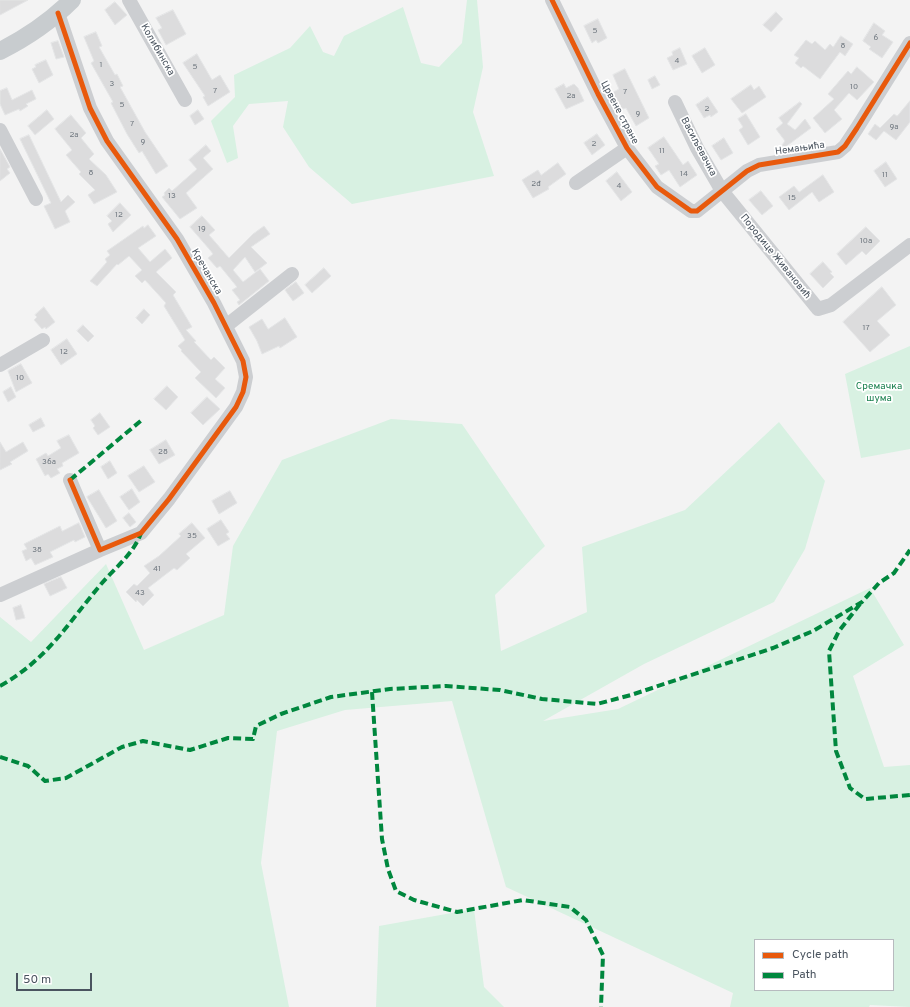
<!DOCTYPE html>
<meta charset="utf-8">
<style>
body{margin:0}
#map{position:relative;width:910px;height:1007px;overflow:hidden;background:#f3f3f3;font-family:Overpass,sans-serif}
canvas{display:block}
.legend{position:absolute;left:754px;top:939px;width:140px;height:52px;box-sizing:border-box;background:#fff;border:1px solid #b7bbbf;margin:0;padding:5px 7px;list-style:none;font-size:12px;color:#4a545f}
.legend li{display:flex;align-items:center;gap:8px;height:20px}
.legend b{width:20px;border:1px solid #b7bbbf}
.scale{position:absolute;left:16px;top:973px;width:76px;height:18px;box-sizing:border-box;border:2px solid #4a545f;border-top:0;padding-left:5px;font-size:12px;line-height:14px;white-space:nowrap;color:#4a545f;-webkit-text-stroke:3px #fff;paint-order:stroke}
</style>
<div id="map">
<canvas width="910" height="1007"></canvas>
<ul class="legend">
<li><b style="height:5px;background:#e8590c"></b>Cycle path</li>
<li><b style="height:5px;background:#00873e"></b>Path</li>
</ul>
<div class="scale">50 m</div>
</div>
<script>
const c = document.querySelector('canvas').getContext('2d');
c.lineJoin = 'round';
function paint(path, color) { c.fillStyle = color; c.fill(path, 'evenodd'); }
function strokePath(path, color, width, dash) { c.strokeStyle = color; c.lineWidth = width; c.lineCap = dash ? 'butt' : 'round'; c.setLineDash(dash || []); c.stroke(path); }
function label(font, color, halo, rows, align = 'center') {
  c.font = font + ' Overpass,sans-serif'; c.lineWidth = 3.5; c.setLineDash([]); c.textBaseline = 'middle'; c.strokeStyle = halo; c.fillStyle = color; for (const [text, x, y, turn = 0] of rows) {
    c.save(); c.translate(x, y); c.rotate((+turn || 0) * Math.PI / 180); c.textAlign = isNaN(turn) ? turn : align; if (halo) c.strokeText(text, 0, 0); c.fillText(text, 0, 0); c.restore();
  }
}
const green = new Path2D(`
 M 467,0 L 477,0 L 483,67 L 473,112 L 494,176 L 352,204 L 309,167 L 283,127 L 288,101 L 249,104 L 233,126 L 238,158 L 227,163 L 211,121 L 235,97 L 234,75 L 290,48 L 310,26 L 323,52 L 334,56 L 344,36 L 403,7 L 421,63 L 439,67 L 462,43 Z
 M 910,346 L 910,449 L 861,458 L 845,374 Z
 M 391,419 L 462,424 L 545,546 L 495,595 L 501,651 L 587,612 L 582,547 L 685,510 L 779,422 L 825,481 L 805,549 L 774,602 L 644,664 L 543,721 L 618,709 L 870,588 L 904,645 L 853,676 L 884,767 L 910,765 L 910,1007 L 870,1005 L 869,1007 L 730,1007 L 733,993 L 506,887 L 452,701 L 345,710 L 277,731 L 261,863 L 289,1007 L 0,1007 L 0,617 L 31,642 L 106,564 L 144,650 L 224,615 L 233,546 L 282,460 ZM 755,940 L 893,940 L 893,990 L 755,990 Z
 M 474,909 L 484,987 L 504,1007 L 376,1007 L 379,926 Z`);
const building = new Path2D(`
 M 0,0 L 28,0 L 0,15 Z
 M 115,2 L 127,15 L 115,25 L 105,10 Z
 M 173,10 L 186,34 L 166,45 L 158,30 L 162,28 L 156,18 Z
 M 776,12 L 783,19 L 771,32 L 763,25 Z
 M 598,19 L 607,38 L 598,43 L 596,40 L 592,43 L 584,26 Z
 M 874,23 L 885,31 L 882,35 L 893,42 L 882,58 L 869,49 L 871,47 L 863,41 Z
 M 96,32 L 102,46 L 99,47 L 115,75 L 117,74 L 123,86 L 120,87 L 145,132 L 168,166 L 156,174 L 142,151 L 139,153 L 127,134 L 111,103 L 113,102 L 91,63 L 94,61 L 84,37 Z
 M 841,36 L 853,44 L 845,56 L 840,52 L 820,79 L 803,66 L 801,68 L 795,63 L 799,58 L 794,55 L 806,40 L 812,44 L 815,41 L 825,50 L 830,44 L 833,47 Z
 M 58,41 L 64,57 L 56,59 L 51,43 Z
 M 680,48 L 687,64 L 673,70 L 667,58 L 673,55 L 672,52 Z
 M 705,48 L 715,65 L 702,73 L 692,56 Z
 M 197,54 L 212,80 L 220,75 L 230,92 L 208,106 L 203,97 L 205,96 L 183,63 Z
 M 46,60 L 53,75 L 39,83 L 32,69 L 36,67 L 35,65 Z
 M 857,67 L 874,82 L 857,100 L 849,93 L 834,110 L 842,119 L 825,133 L 813,118 L 834,99 L 828,94 L 848,71 L 851,74 Z
 M 625,69 L 649,118 L 636,126 L 626,108 L 617,111 L 608,95 L 619,89 L 613,75 Z
 M 655,76 L 660,85 L 652,89 L 648,80 Z
 M 564,84 L 566,88 L 574,84 L 578,88 L 584,101 L 566,109 L 555,89 Z
 M 751,85 L 754,90 L 759,86 L 766,97 L 742,113 L 731,99 Z
 M 7,88 L 12,100 L 32,90 L 36,99 L 26,104 L 28,106 L 20,111 L 19,109 L 5,115 L 0,104 L 0,91 Z
 M 708,97 L 718,112 L 711,117 L 710,115 L 704,118 L 696,105 Z
 M 910,101 L 910,122 L 896,140 L 884,131 L 876,140 L 868,134 L 875,124 L 880,128 L 894,114 L 897,116 Z
 M 800,102 L 802,104 L 787,124 L 795,130 L 805,119 L 811,128 L 784,148 L 782,145 L 785,141 L 776,129 L 783,123 L 779,118 Z
 M 47,110 L 54,119 L 35,135 L 28,126 Z
 M 198,110 L 204,119 L 195,125 L 190,116 Z
 M 746,114 L 760,137 L 748,145 L 739,130 L 743,127 L 738,119 Z
 M 71,115 L 86,133 L 81,138 L 94,154 L 89,159 L 106,175 L 117,192 L 94,204 L 88,195 L 95,190 L 79,174 L 81,172 L 66,155 L 72,150 L 55,129 Z
 M 597,134 L 605,145 L 592,155 L 584,143 Z
 M 29,135 L 61,202 L 68,195 L 75,202 L 65,211 L 70,222 L 55,229 L 44,206 L 51,203 L 20,139 Z
 M 664,137 L 683,165 L 688,161 L 697,175 L 680,187 L 669,170 L 661,175 L 655,166 L 659,164 L 648,148 Z
 M 724,138 L 733,153 L 721,160 L 712,146 Z
 M 206,145 L 211,151 L 203,158 L 213,169 L 186,193 L 197,208 L 180,219 L 162,197 L 165,195 L 164,193 L 169,188 L 172,191 L 197,169 L 189,160 Z
 M 0,149 L 10,167 L 7,169 L 10,173 L 0,181 Z
 M 886,162 L 897,179 L 885,187 L 874,171 Z
 M 558,163 L 566,174 L 548,187 L 549,189 L 533,198 L 522,180 L 538,170 L 541,175 Z
 M 617,172 L 632,192 L 621,201 L 606,181 Z
 M 823,175 L 834,192 L 819,202 L 812,192 L 789,210 L 779,197 L 794,186 L 799,192 Z
 M 761,191 L 773,206 L 762,215 L 749,200 Z
 M 120,203 L 131,215 L 113,232 L 108,224 L 112,221 L 107,216 Z
 M 202,216 L 215,230 L 209,235 L 229,258 L 253,234 L 264,226 L 270,234 L 251,247 L 267,263 L 255,272 L 245,257 L 233,270 L 243,282 L 260,269 L 269,281 L 239,305 L 237,302 L 240,300 L 232,290 L 237,287 L 220,266 L 217,268 L 208,258 L 213,254 L 210,250 L 190,227 Z
 M 148,225 L 156,236 L 138,248 L 150,262 L 165,249 L 172,258 L 156,272 L 176,292 L 173,295 L 192,327 L 186,330 L 196,341 L 194,342 L 211,360 L 214,357 L 225,368 L 215,379 L 225,388 L 216,398 L 195,378 L 201,372 L 181,351 L 182,350 L 178,346 L 185,340 L 164,306 L 166,303 L 145,280 L 142,283 L 135,276 L 142,270 L 129,256 L 118,265 L 117,264 L 97,286 L 90,281 L 107,262 L 105,259 L 110,255 L 107,251 L 143,226 L 144,228 Z
 M 866,227 L 880,241 L 866,255 L 862,251 L 846,265 L 837,254 Z
 M 823,262 L 832,272 L 830,273 L 834,277 L 823,288 L 810,274 Z
 M 324,268 L 331,276 L 312,293 L 305,285 Z
 M 296,282 L 304,293 L 293,301 L 285,290 Z
 M 882,287 L 896,305 L 877,321 L 890,335 L 870,352 L 843,322 Z
 M 44,307 L 55,322 L 46,329 L 45,327 L 42,329 L 34,320 L 37,317 L 35,315 Z
 M 144,309 L 150,315 L 142,324 L 136,318 Z
 M 285,318 L 297,337 L 280,348 L 279,346 L 262,354 L 257,341 L 249,327 L 262,319 L 268,329 Z
 M 83,325 L 94,336 L 88,342 L 77,331 Z
 M 67,339 L 77,354 L 61,365 L 51,350 Z
 M 21,364 L 32,383 L 16,392 L 8,371 Z
 M 167,386 L 178,397 L 166,410 L 154,399 Z
 M 11,387 L 16,397 L 8,402 L 3,392 Z
 M 207,397 L 220,409 L 203,425 L 191,413 Z
 M 100,413 L 110,427 L 98,435 L 93,428 L 95,426 L 91,420 Z
 M 41,418 L 45,426 L 33,432 L 29,425 Z
 M 69,435 L 79,453 L 62,463 L 63,466 L 57,469 L 60,473 L 51,478 L 48,474 L 45,476 L 36,459 L 46,453 L 48,456 L 61,448 L 57,441 Z
 M 166,440 L 175,455 L 159,464 L 150,450 Z
 M 0,442 L 6,452 L 23,442 L 28,451 L 10,462 L 12,464 L 0,470 Z
 M 110,461 L 117,473 L 108,479 L 101,467 Z
 M 144,466 L 155,482 L 139,492 L 128,476 Z
 M 132,489 L 140,502 L 129,510 L 120,497 Z
 M 99,490 L 117,521 L 106,528 L 87,497 Z
 M 230,491 L 237,503 L 219,514 L 212,501 Z
 M 129,513 L 136,522 L 130,527 L 123,518 Z
 M 221,520 L 229,532 L 226,534 L 230,539 L 218,546 L 207,529 Z
 M 79,523 L 85,537 L 75,542 L 74,540 L 50,552 L 53,557 L 35,565 L 31,558 L 26,561 L 22,551 L 27,549 L 24,544 L 60,526 L 62,531 Z
 M 192,523 L 205,538 L 186,554 L 190,558 L 177,570 L 174,568 L 148,588 L 154,595 L 143,606 L 137,600 L 136,602 L 126,592 L 134,584 L 137,586 L 150,573 L 144,566 L 159,556 L 181,536 L 179,534 Z
 M 61,577 L 67,588 L 50,596 L 44,584 Z
 M 21,605 L 25,618 L 16,620 L 13,608 Z`);
const minor = new Path2D(`
 M 129,0 L 185,100
 M 552,0 L 598,94 L 627,148 L 657,187 L 691,211 L 697,211 L 747,171 L 759,165 L 838,152 L 845,146 L 857,128 L 910,43
 M 58,13 L 90,108 L 107,141 L 177,239 L 214,303 L 243,361 L 246,377 L 243,392 L 236,407 L 169,499 L 141,533 L 100,550 L 70,480
 M 675,102 L 697,148 L 722,191 L 818,309 L 831,305 L 910,245
 M 0,130 L 36,199
 M 576,183 L 627,148
 M 226,326 L 292,274
 M 0,365 L 43,340
 M 0,595 L 100,550`);
const major = new Path2D(`
 M 0,51 C 26,38 52,20 72,0`);
const quiet = new Path2D(`
 M 70,480 L 143,419
 M 860,604 L 839,631 L 829,651 L 836,751 L 850,788 L 865,799 L 910,795
 M 0,686 C 48,659 68,623 102,583 C 116,567 134,553 141,533
 M 372,692 L 382,839 L 388,869 L 396,891 L 414,900 L 457,912 L 523,900 L 570,907 L 586,920 L 603,955 L 601,1007
 M 0,757 L 28,766 L 45,781 L 66,778 L 122,747 L 143,741 L 190,750 L 228,738 L 253,739 L 256,726 L 281,714 L 331,697 L 390,689 L 446,686 L 500,690 L 542,699 L 597,704 L 631,695 L 773,648 L 813,631 L 862,602 L 879,583 L 894,573 L 910,550`);
const cycleway = new Path2D(`
 M 552,0 L 598,94 L 627,148 L 657,187 L 691,211 L 697,211 L 747,171 L 759,165 L 838,152 L 845,146 L 857,128 L 910,43
 M 58,13 L 90,108 L 107,141 L 177,239 L 214,303 L 243,361 L 246,377 L 243,392 L 236,407 L 169,499 L 141,533 L 100,550 L 70,480`);
const numberNames = [
 ["5",595,31],
 ["6",876,38],
 ["8",843,46],
 ["4",677,61],
 ["1",101,65],
 ["5",195,67],
 ["3",112,84],
 ["10",854,87],
 ["7",215,91],
 ["7",625,92],
 ["2a",571,96],
 ["5",122,105],
 ["2",707,109],
 ["9",638,114],
 ["7",132,124],
 ["9a",894,127],
 ["2a",74,135],
 ["9",143,142],
 ["2",594,144],
 ["11",662,151],
 ["8",91,173],
 ["14",684,174],
 ["11",885,175],
 ["2đ",536,184],
 ["4",619,186],
 ["13",172,196],
 ["15",792,198],
 ["12",119,215],
 ["19",202,229],
 ["10a",866,241],
 ["17",866,328],
 ["12",64,352],
 ["10",20,378],
 ["28",163,452],
 ["36a",49,462],
 ["35",192,536],
 ["38",37,550],
 ["41",157,569],
 ["43",140,593]
];
const streetNames = [
 ["Колибинска",157,50,60],
 ["Црвене стране",619,113,62],
 ["Васиљевачка",698,147,62],
 ["Немањића",800,149,-8],
 ["Породице Живановић",775,257,51],
 ["Кречанска",206,272,60]
];
const parkNames = [
 ["Сремачка",879,387],
 ["шума",879,399]
];
paint(green, '#d8f1e2');
paint(building, '#dcdcdd');
strokePath(building, '#e4e5e6', 1);
strokePath(minor, '#ccced1', 14);
strokePath(major, '#c8cccf', 18);
strokePath(quiet, '#00873e', 4, [8, 4]);
strokePath(cycleway, '#e8590c', 5);
label('8px', '#6f777f', null, numberNames);
label('10px', '#4a545f', '#fff', streetNames);
label('10px', '#1a804f', '#fff', parkNames);
</script>
